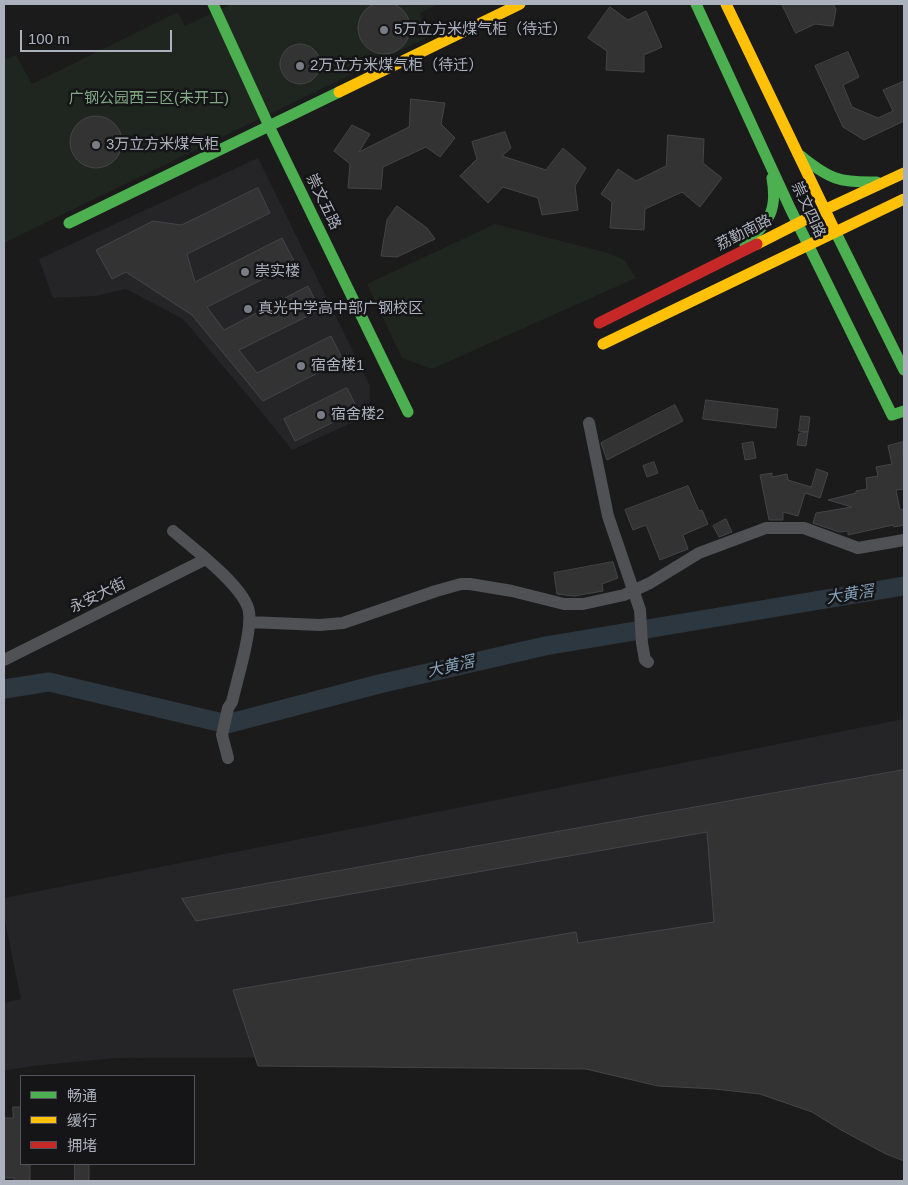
<!DOCTYPE html>
<meta charset="utf-8">
<style>
body{margin:0}
#map{position:relative;width:908px;height:1185px;overflow:hidden;background:#1b1b1c;font-family:Helvetica,"Noto Sans SC",sans-serif}
canvas{display:block}
.frame{position:absolute;inset:0;border:5px solid #acb2bd;pointer-events:none}
.legend{position:absolute;left:20px;top:1075px;width:175px;height:90px;box-sizing:border-box;background:#151518;border:1px solid #51545a;margin:0;padding:6px 9px;list-style:none;font-size:15px;color:#acb2bd}
.legend li{display:flex;align-items:center;gap:10px;height:25px}
.legend b{width:25px;border:1px solid #51545a}
.scale{position:absolute;left:20px;top:30px;width:152px;height:22px;box-sizing:border-box;border:2px solid #acb2bd;border-top:0;padding-left:6px;font-size:15px;line-height:18px;white-space:nowrap;color:#acb2bd;-webkit-text-stroke:4px #151518;paint-order:stroke}
</style>
<div id="map">
<canvas width="908" height="1185"></canvas>
<div class="frame"></div>
<ul class="legend">
<li><b style="height:6px;background:#4caf50"></b>畅通</li>
<li><b style="height:6px;background:#ffc107"></b>缓行</li>
<li><b style="height:6px;background:#c62828"></b>拥堵</li>
</ul>
<div class="scale">100 m</div>
</div>
<script>
const c = document.querySelector('canvas').getContext('2d');
c.lineJoin = 'round';
function paint(path, color) { c.fillStyle = color; c.fill(path, 'evenodd'); }
function strokePath(path, color, width, dash) { c.strokeStyle = color; c.lineWidth = width; c.lineCap = dash ? 'butt' : 'round'; c.setLineDash(dash || []); c.stroke(path); }
function label(font, color, halo, rows, align = 'center') {
  c.font = font + ' Helvetica,"Noto Sans SC",sans-serif'; c.lineWidth = 5; c.setLineDash([]); c.textBaseline = 'middle'; c.strokeStyle = halo; c.fillStyle = color; for (const [text, x, y, turn = 0] of rows) {
    c.save(); c.translate(x, y); c.rotate((+turn || 0) * Math.PI / 180); c.textAlign = isNaN(turn) ? turn : align; if (halo) c.strokeText(text, 0, 0); c.fillText(text, 0, 0); c.restore();
  }
}
const built = new Path2D(`
 M 258,158 L 370,386 L 369,415 L 292,450 L 260,410 L 183,319 L 126,289 L 95,296 L 53,298 L 39,259 Z
 M 904,719 L 904,1143 L 753,1073 L 696,1057 L 116,1058 L 32,1066 L 4,1071 L 4,1003 L 21,999 L 4,917 L 4,898 Z`);
const green = new Path2D(`
 M 229,4 L 438,4 L 420,13 L 428,37 L 4,243 L 4,60 L 16,55 L 32,84 L 178,12 L 185,26 L 229,5 Z
 M 495,224 L 608,253 L 624,260 L 636,278 L 432,369 L 402,358 L 367,284 Z`);
const river = new Path2D(`
 M 4,689 L 49,682 L 227,724 L 379,684 L 545,646 L 904,586`);
const building = new Path2D(`
 M358 28a26 26 0 1 1 52 0a26 26 0 1 1-52 0Z
 M 782,4 L 833,4 L 836,9 L 833,26 L 815,24 L 796,33 Z
 M 610,7 L 628,20 L 646,11 L 662,47 L 644,55 L 644,72 L 606,70 L 607,51 L 588,38 Z
 M280 64a20 20 0 1 1 40 0a20 20 0 1 1-40 0Z
 M 848,52 L 859,77 L 843,85 L 852,107 L 878,118 L 893,111 L 883,90 L 904,81 L 904,121 L 864,140 L 843,127 L 815,66 Z
 M 411,99 L 445,103 L 441,124 L 455,138 L 440,157 L 426,147 L 383,167 L 381,189 L 348,188 L 350,164 L 334,151 L 352,125 L 370,134 L 359,152 L 409,127 Z
 M70 142a26 26 0 1 1 52 0a26 26 0 1 1-52 0Z
 M 505,132 L 511,148 L 502,156 L 546,170 L 563,148 L 586,168 L 575,186 L 578,210 L 542,215 L 538,198 L 503,187 L 488,203 L 460,176 L 477,159 L 472,142 Z
 M 668,135 L 704,139 L 703,163 L 722,178 L 700,207 L 682,192 L 645,209 L 644,230 L 610,228 L 612,202 L 601,194 L 618,169 L 636,181 L 666,166 Z
 M 258,188 L 270,213 L 187,254 L 195,282 L 282,238 L 295,263 L 207,307 L 224,330 L 308,286 L 320,310 L 239,350 L 257,373 L 331,336 L 343,360 L 263,401 L 192,315 L 126,272 L 112,279 L 96,250 L 153,221 L 181,225 Z
 M 397,206 L 427,228 L 435,239 L 397,257 L 381,256 L 387,220 Z
 M 347,388 L 358,410 L 295,441 L 284,419 Z
 M 706,400 L 778,409 L 776,428 L 703,419 Z
 M 675,405 L 683,421 L 607,460 L 601,443 Z
 M 801,416 L 810,417 L 808,432 L 799,431 Z
 M 808,432 L 806,446 L 797,445 L 799,434 Z
 M 753,442 L 756,458 L 745,460 L 742,444 Z
 M 903,442 L 904,489 L 896,490 L 900,510 L 904,509 L 904,525 L 894,527 L 893,525 L 848,535 L 848,531 L 839,532 L 813,523 L 816,513 L 852,507 L 828,500 L 856,493 L 856,491 L 867,489 L 866,478 L 878,476 L 876,467 L 892,464 L 888,446 Z
 M 654,462 L 658,473 L 647,477 L 643,466 Z
 M 817,469 L 828,473 L 820,498 L 805,493 L 798,516 L 783,512 L 783,520 L 769,520 L 760,475 L 772,473 L 772,477 L 787,474 L 788,480 L 811,487 Z
 M 688,486 L 699,511 L 702,510 L 708,524 L 683,535 L 688,549 L 660,560 L 646,525 L 633,530 L 625,510 Z
 M 726,519 L 732,532 L 719,537 L 713,526 Z
 M 613,562 L 618,578 L 602,584 L 603,591 L 574,596 L 557,594 L 554,573 Z
 M 904,770 L 904,1161 L 886,1154 L 841,1130 L 812,1112 L 760,1094 L 715,1089 L 658,1086 L 586,1069 L 258,1066 L 233,990 L 576,932 L 578,943 L 714,922 L 707,832 L 196,921 L 182,899 Z
 M 13,1107 L 21,1107 L 21,1164 L 30,1164 L 30,1181 L 14,1181 L 14,1178 L 4,1178 L 4,1118 L 13,1118 Z
 M 75,1164 L 89,1164 L 89,1181 L 75,1181 Z`);
const street = new Path2D(`
 M 589,423 L 608,516 L 640,610 L 642,643 L 645,660 L 648,662
 M 173,531 C 192,547 246,588 249,612 C 252,632 237,680 232,702 L 228,708 L 222,735 L 228,758
 M 249,622 L 320,625 L 343,623 L 436,591 L 461,584 L 470,584 L 512,591 L 564,604 L 583,604 L 624,595 L 650,583 L 699,553 L 766,528 L 804,528 L 858,548 L 904,540
 M 4,660 L 206,559`);
const fast = new Path2D(`
 M 213,4 L 269,126 L 408,412
 M 696,4 L 790,208 L 892,415 L 904,411
 M 801,156 C 829,179 840,183 877,182
 M 69,223 L 339,92
 M 835,231 L 904,370
 M 745,245 C 768,221 778,213 772,178`);
const slow = new Path2D(`
 M 726,4 L 835,231
 M 339,92 L 520,4
 M 757,244 L 824,210 L 904,173
 M 603,344 L 904,199`);
const jam = new Path2D(`
 M 599,323 L 757,244`);
const markers = [
 [384,30,5,"#797d85"],
 [300,66,5,"#797d85"],
 [96,145,5,"#797d85"],
 [245,272,5,"#797d85"],
 [248,309,5,"#797d85"],
 [301,366,5,"#797d85"],
 [321,415,5,"#797d85"]
];
const poiNames = [
 ["5万立方米煤气柜（待迁）",394,30],
 ["2万立方米煤气柜（待迁）",310,66],
 ["3万立方米煤气柜",106,145],
 ["崇实楼",255,272],
 ["真光中学高中部广钢校区",258,309],
 ["宿舍楼1",311,366],
 ["宿舍楼2",331,415]
];
const parkNames = [
 ["广钢公园西三区(未开工)",149,99]
];
const streetNames = [
 ["崇文五路",323,202,64],
 ["崇文四路",808,210,65],
 ["荔勤南路",744,233,-27],
 ["永安大街",98,596,-26]
];
const waterNames = [
 ["大黄滘",850,595,-9],
 ["大黄滘",451,667,-13]
];
paint(built, '#252528');
paint(green, '#1e261f');
strokePath(river, '#2d373f', 19);
paint(building, '#333334');
strokePath(building, '#444548', 1);
strokePath(street, '#4f5155', 12);
strokePath(fast, '#4caf50', 11);
strokePath(slow, '#ffc107', 11);
strokePath(jam, '#c62828', 11);
for (const [x, y, r, color] of markers) { const dot = new Path2D(); dot.arc(x, y, r, 0, 2 * Math.PI); c.fillStyle = color; c.fill(dot); strokePath(dot, '#151518', 2); }
label('15px', '#acb2bd', '#151518', poiNames, 'left');
label('15px', '#82a883', '#151518', parkNames);
label('15px', '#acb2bd', '#151518', streetNames);
label('italic 16px', '#82a1b9', '#151518', waterNames);
</script>
